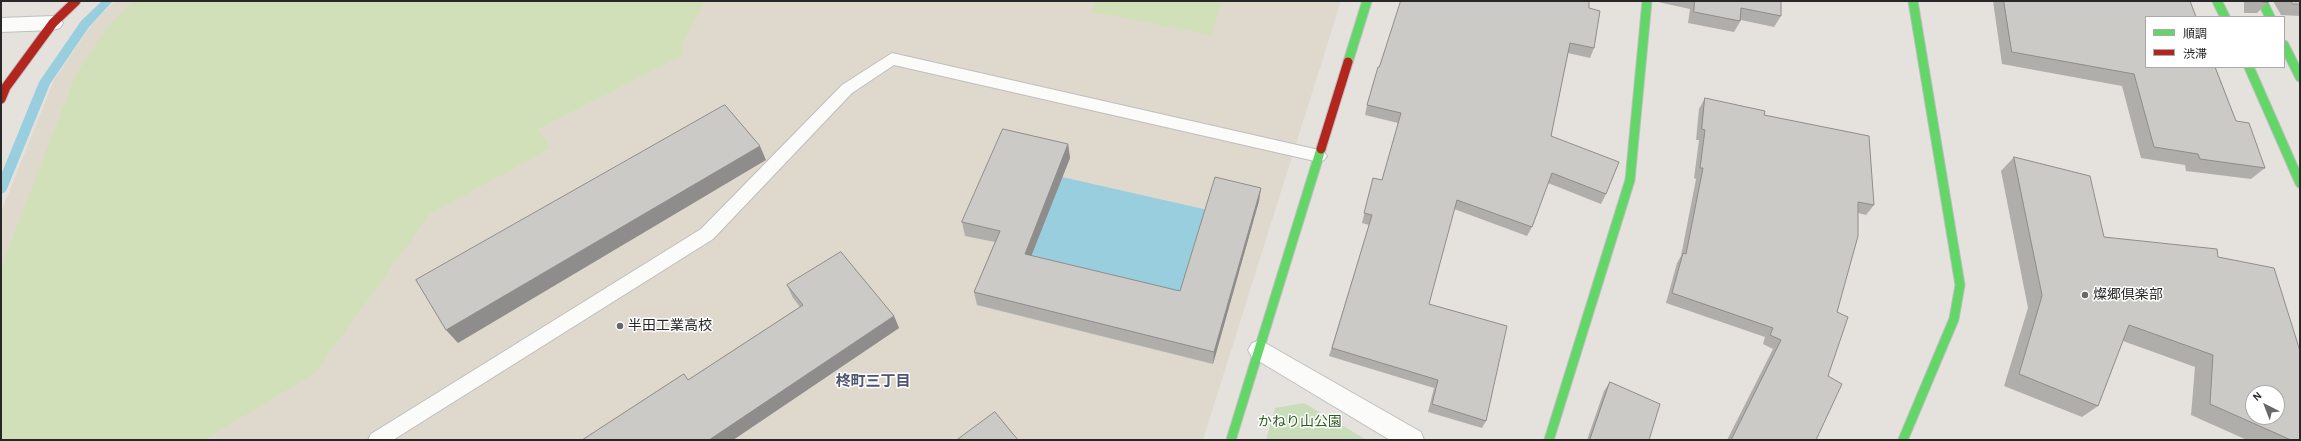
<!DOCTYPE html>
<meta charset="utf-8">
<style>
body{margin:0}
#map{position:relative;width:2301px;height:441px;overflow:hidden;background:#e5e2de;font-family:"Alegreya Sans","Noto Sans JP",sans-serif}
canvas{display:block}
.frame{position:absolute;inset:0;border:2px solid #272727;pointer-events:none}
.legend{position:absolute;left:2145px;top:16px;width:140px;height:52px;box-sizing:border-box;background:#fff;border:1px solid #a9a9a9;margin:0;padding:5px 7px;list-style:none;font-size:12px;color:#272727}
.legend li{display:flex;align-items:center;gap:8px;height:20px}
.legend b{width:20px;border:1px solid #a9a9a9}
.north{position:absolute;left:2245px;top:385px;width:40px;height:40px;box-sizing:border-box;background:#fff;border:1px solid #a9a9a9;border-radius:50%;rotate:318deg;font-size:11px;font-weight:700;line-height:16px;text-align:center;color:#272727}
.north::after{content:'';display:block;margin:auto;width:14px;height:18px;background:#6a6867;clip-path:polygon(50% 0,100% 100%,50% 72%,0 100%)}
</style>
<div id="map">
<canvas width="2301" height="441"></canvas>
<div class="frame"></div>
<ul class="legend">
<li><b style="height:5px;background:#63d668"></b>順調</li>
<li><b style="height:5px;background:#b3261e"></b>渋滞</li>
</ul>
<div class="north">N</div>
</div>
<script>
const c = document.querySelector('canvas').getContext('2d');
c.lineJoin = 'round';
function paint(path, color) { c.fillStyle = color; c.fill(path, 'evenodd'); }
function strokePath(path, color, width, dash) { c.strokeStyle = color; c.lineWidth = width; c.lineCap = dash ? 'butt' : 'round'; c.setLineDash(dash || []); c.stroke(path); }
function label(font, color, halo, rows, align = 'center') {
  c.font = font + ' "Alegreya Sans","Noto Sans JP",sans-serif'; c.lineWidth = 3; c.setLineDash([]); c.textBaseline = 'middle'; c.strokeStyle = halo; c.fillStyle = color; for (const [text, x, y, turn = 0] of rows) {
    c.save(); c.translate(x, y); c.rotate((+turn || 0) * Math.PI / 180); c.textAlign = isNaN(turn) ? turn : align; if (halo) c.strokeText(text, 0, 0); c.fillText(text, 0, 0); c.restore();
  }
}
const education = new Path2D(`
 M 115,1 L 1341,1 L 1203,440 L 1,440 L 1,212 L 54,80 L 92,24 Z`);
const green = new Path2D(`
 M 1304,403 L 1367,440 L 1266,440 L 1275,408 Z`);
const pitch = new Path2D(`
 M 133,1 L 705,1 L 682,44 L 683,55 L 538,129 L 551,148 L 430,214 L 314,374 L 204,440 L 1,440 L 1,267 L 75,76 L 106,29 Z
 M 1095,1 L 1222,1 L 1212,35 L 1091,12 Z`);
const water = new Path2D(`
 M 1062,177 L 1208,210 L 1180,303 L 1027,267 Z`);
const stream = new Path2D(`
 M 102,1 L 113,1 L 89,27 L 50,84 L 7,189 L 5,192 L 1,194 L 1,175 L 39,82 L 81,21 Z`);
const lane = new Path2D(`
 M 892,53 L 1319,150 L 1324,152 L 1327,156 L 1324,160 L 1319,162 L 894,65 L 852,93 L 713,239 L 393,440 L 368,440 L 371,434 L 701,229 L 842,85 Z`);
const street = new Path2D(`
 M 53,16 L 60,18 L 63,23 L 60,28 L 53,30 L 1,32 L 1,18 Z
 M 1260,340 L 1421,432 L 1424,440 L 1390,440 L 1252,357 L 1248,350 L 1252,343 Z`);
const fast = new Path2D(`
 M 2217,1 L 2225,17
 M 2262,1 L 2270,17
 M 2284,45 L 2300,77
 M 1348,62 L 1367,1
 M 2249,67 L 2300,183
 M 1231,440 L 1321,149
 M 1549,440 L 1630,180 L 1647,1
 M 1903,440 L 1954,319 L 1960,285 L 1913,1`);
const jam = new Path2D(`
 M 1,99 L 6,87 L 53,23 L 76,1
 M 1321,149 L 1348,62`);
const wall = new Path2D(`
 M 1658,1 L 1781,1 L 1781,16 L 1774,27 L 1741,20 L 1734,32 L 1688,23 L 1690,9 L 1658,2 Z
 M 1993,1 L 2190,1 L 2236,121 L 2265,168 L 2251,179 L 2186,171 L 2185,165 L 2141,158 L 2122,86 L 2002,64 Z
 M 2244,1 L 2268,1 L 2268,2 L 2257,13 L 2244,13 Z
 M 2273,1 L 2300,1 L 2300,16 L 2281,15 Z
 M 1589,8 L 1594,48 L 1590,58 L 1568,53 L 1551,136 L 1606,194 L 1601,204 L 1548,183 L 1532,227 L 1527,236 L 1454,209 L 1429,304 L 1486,421 L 1482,428 L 1428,412 L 1434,388 L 1329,356 L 1369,225 L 1362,223 L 1373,178 L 1382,180 L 1398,123 L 1365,115 L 1367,105 L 1379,67 Z
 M 1705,98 L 1764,115 L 1874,205 L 1866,215 L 1858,213 L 1837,312 L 1828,376 L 1816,440 L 1727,440 L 1773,349 L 1763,344 L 1765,337 L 1666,303 L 1677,263 L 1681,256 L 1696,179 L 1694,178 L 1699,140 L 1696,140 L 1699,109 Z
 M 1068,144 L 1070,158 L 1031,256 L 1180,291 L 1261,188 L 1259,201 L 1213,364 L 977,305 L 974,292 L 995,242 L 965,236 L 962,222 Z
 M 2014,157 L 2104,237 L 2218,257 L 2300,440 L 2247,440 L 2191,415 L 2195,367 L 2123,341 L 2098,406 L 2082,417 L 2004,386 L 2028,308 L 2001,171 Z
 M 787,285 L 894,316 L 899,328 L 733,440 L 582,440 L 688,380 L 800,307 L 793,298 Z
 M 1610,382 L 1649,440 L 1587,440 L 1604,391 Z`);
const shadedWall = new Path2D(`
 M 1068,144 L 1070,158 L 1027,267 L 1025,254 Z
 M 760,146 L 766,160 L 458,343 L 446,330 Z
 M 1261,188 L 1259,201 L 1213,364 L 1214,352 Z
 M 894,316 L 899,328 L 733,440 L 709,440 Z`);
const building = new Path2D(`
 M 1401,1 L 1589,1 L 1589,8 L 1600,11 L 1594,48 L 1570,43 L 1551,136 L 1619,162 L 1606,194 L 1552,173 L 1532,227 L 1457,200 L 1429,304 L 1507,326 L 1486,421 L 1432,404 L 1438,380 L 1332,348 L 1372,215 L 1364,213 L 1373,178 L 1382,180 L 1401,113 L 1367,105 L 1378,67 L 1379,67 Z
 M 1695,1 L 1781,1 L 1781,16 L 1741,8 L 1740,21 L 1694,12 Z
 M 2004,1 L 2190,1 L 2196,17 L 2146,17 L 2146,67 L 2215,67 L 2236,121 L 2249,123 L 2265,168 L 2200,159 L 2198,154 L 2154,147 L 2134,74 L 2012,52 Z
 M 2255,1 L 2268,1 L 2268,2 Z
 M 2291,1 L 2300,1 L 2300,4 L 2293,4 Z
 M 1705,98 L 1765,111 L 1764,115 L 1869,136 L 1874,205 L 1858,202 L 1858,236 L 1837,312 L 1848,317 L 1828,376 L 1842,384 L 1816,440 L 1731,440 L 1781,340 L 1770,335 L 1773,328 L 1672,293 L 1683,253 L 1686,254 L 1703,168 L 1700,168 L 1705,130 L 1702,129 Z
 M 725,105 L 760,146 L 446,330 L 416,280 Z
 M 1003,129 L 1068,144 L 1025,254 L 1180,291 L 1215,177 L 1261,188 L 1214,352 L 974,292 L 1000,231 L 962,222 Z
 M 2014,157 L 2090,176 L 2104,237 L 2217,249 L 2218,257 L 2274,268 L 2300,351 L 2300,440 L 2291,440 L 2210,404 L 2213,355 L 2129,325 L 2098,406 L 2019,374 L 2042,296 ZM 2253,393 L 2277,393 L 2277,417 L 2253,417 Z
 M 841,252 L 894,316 L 709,440 L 582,440 L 682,375 L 684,374 L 688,380 L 803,305 L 787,285 Z
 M 1610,382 L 1660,404 L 1649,440 L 1590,440 Z
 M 995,412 L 1018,440 L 957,440 Z`);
const markers = [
 [2085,295,4,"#6a6867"],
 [620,326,4,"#6a6867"]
];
const poiNames = [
 ["燦郷倶楽部",2093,295],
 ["半田工業高校",628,326]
];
const parkNames = [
 ["かねり山公園",1300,422]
];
const neighbourhoodNames = [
 ["柊町三丁目",873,381]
];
paint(education, '#dfd9cd');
paint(green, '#caddba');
paint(pitch, '#d2e0b9');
paint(water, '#99cede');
paint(stream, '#99cede');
strokePath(lane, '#bfbebf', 2);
strokePath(street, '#bfbebf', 2);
strokePath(fast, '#bfbebf', 11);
strokePath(jam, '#bfbebf', 11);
paint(lane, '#fbfbfa');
paint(street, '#fbfbfa');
strokePath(fast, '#63d668', 9);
strokePath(jam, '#b3261e', 9);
paint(wall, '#afaeab');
paint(shadedWall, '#8f8d8b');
paint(building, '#cccac7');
strokePath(building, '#8f8d8b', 1);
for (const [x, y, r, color] of markers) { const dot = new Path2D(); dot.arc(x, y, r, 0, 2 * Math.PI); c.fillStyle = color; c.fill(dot); strokePath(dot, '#fff', 1.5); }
label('14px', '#272727', '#fff', poiNames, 'left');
label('14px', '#2f5a22', '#fff', parkNames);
label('bold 15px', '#4e5572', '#fff', neighbourhoodNames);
</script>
